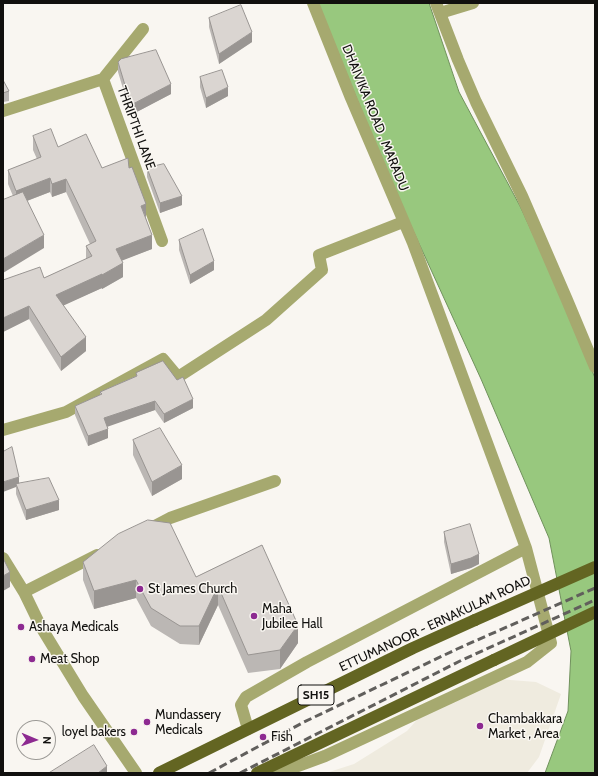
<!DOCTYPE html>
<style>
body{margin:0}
#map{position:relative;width:598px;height:776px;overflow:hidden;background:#f9f6f1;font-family:Cabin,sans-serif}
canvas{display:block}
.frame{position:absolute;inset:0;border:4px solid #11100e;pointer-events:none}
.north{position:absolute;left:16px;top:720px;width:40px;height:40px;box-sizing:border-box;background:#f9f6f1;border:1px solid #9c9a96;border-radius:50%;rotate:92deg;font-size:11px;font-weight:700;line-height:16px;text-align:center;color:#11100e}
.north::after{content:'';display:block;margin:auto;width:14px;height:18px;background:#8d2a91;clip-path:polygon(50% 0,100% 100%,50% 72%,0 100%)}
</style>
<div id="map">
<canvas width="598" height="776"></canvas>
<div class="frame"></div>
<div class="north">N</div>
</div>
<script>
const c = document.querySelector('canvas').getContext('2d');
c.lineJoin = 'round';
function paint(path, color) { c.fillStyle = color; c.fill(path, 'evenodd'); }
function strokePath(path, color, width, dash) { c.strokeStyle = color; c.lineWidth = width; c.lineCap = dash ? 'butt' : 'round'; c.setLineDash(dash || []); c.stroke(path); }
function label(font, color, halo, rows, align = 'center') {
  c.font = font + ' Cabin,sans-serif'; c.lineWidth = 3; c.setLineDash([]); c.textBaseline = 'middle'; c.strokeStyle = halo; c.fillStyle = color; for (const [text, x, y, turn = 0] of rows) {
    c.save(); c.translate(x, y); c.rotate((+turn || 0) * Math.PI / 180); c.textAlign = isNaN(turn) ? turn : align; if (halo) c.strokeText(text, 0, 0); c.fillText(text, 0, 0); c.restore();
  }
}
const built = new Path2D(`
 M 498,679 L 536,682 L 561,694 L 539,757 L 527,773 L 326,773 L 354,764 L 407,731 L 423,713 Z`);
const water = new Path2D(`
 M 318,3 L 429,3 L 459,92 L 520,206 L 569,312 L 595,378 L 595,773 L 545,773 L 568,711 L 571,651 L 549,538 L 481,379 L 389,178 Z`);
const minor = new Path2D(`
 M 436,3 L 458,60 L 476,102 L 522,196 L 567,300 L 595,367
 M 440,13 L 473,3
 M 103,79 L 162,241
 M 103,79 L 143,29
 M 3,111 L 103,79
 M 3,430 L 66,412 L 163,359 L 178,377 L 266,320 L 322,270 L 319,255 L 403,222
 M 149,529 L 170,518 L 275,481
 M 3,558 L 24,592 L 41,627 L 83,696 L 136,773
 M 24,592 L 97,555
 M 248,729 L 241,705 L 246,697 L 307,662 L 526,548 L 413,243 L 351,98 L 313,3
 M 279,773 L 325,756 L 527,662 L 551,643 L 526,548`);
const major = new Path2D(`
 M 159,773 L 413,648 L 475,620
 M 257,773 L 494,660`);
const rail = new Path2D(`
 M 209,773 L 304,722 L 457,649 L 595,588
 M 240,773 L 462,660 L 595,600`);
const majorBridge = new Path2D(`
 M 475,620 L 595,567
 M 494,660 L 595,612`);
const wall = new Path2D(`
 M 209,18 L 252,42 L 219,64 L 209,27 Z
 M 118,62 L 171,94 L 131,115 L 118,72 Z
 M 200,77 L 228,96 L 206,108 L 200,87 Z
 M 3,80 L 9,91 L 9,101 L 3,102 Z
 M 33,136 L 102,168 L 129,168 L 146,218 L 152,249 L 122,260 L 123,277 L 102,289 L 102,288 L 63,305 L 86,351 L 61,371 L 29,319 L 3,332 L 44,278 L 86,259 L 86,246 L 90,244 L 66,192 L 52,197 L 50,192 L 27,201 L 44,248 L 13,196 L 8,184 L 8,170 L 37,159 L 33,150 Z
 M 147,168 L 182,205 L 160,213 L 147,177 Z
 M 179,240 L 214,270 L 190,284 L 179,250 Z
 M 136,373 L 193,408 L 164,423 L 155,410 L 107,426 L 108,438 L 88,446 L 75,415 L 75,406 L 100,395 L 100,392 L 136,376 Z
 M 133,440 L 182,479 L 152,496 L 133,455 Z
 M 3,452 L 19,483 L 59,510 L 26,520 L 16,494 L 16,487 Z
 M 444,532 L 479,564 L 471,568 L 451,574 L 444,542 Z
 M 262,545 L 298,643 L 280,669 L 248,673 L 218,605 L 199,645 L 180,644 L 151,626 L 136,598 L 94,609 L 83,580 L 83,562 L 196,577 Z`);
const shadedWall = new Path2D(`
 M 252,32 L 252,42 L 219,64 L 219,54 Z
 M 171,84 L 171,94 L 131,115 L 131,105 Z
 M 228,87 L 228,96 L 206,108 L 206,98 Z
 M 50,178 L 50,192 L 16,205 L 16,191 Z
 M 66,179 L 66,192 L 52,197 L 52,184 Z
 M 182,196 L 182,205 L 160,213 L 160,203 Z
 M 146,204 L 146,218 L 141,206 Z
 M 44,235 L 44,248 L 3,273 L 3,259 Z
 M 152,235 L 152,249 L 116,263 L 116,249 Z
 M 214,261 L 214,270 L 190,284 L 190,275 Z
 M 123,263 L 123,277 L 102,289 L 102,275 Z
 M 102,274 L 102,288 L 56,309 L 56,295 Z
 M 29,306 L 29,319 L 3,332 L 3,318 Z
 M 86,337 L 86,351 L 61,371 L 61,357 Z
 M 193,399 L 193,408 L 164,423 L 164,414 Z
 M 155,401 L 155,410 L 104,428 L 104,418 Z
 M 108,429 L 108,438 L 88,446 L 88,436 Z
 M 182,465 L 182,479 L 152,496 L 152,482 Z
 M 19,477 L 19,486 L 16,484 L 16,487 L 3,492 L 3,482 Z
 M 59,500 L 59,510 L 26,520 L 26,510 Z
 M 479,554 L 479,564 L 471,568 L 451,574 L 451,564 Z
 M 10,572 L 10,587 L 3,591 L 3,576 Z
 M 136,580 L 136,598 L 94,609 L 94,591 Z
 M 218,586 L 218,605 L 199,645 L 199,626 Z
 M 298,625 L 298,643 L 280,669 L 280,650 Z
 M 107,766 L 107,773 L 98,773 Z`);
const building = new Path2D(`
 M 241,5 L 252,32 L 219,54 L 209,18 Z
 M 156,50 L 171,84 L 131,105 L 118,62 L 121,59 Z
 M 222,70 L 228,87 L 206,98 L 200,77 Z
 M 3,80 L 9,91 L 3,93 Z
 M 51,129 L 58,147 L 86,134 L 102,168 L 128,158 L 129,168 L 132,167 L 146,204 L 141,206 L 152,235 L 116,249 L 123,263 L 102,275 L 102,274 L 56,295 L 86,337 L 61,357 L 29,306 L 3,318 L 3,280 L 40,267 L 44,278 L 92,256 L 86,246 L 96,241 L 66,179 L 52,184 L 50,178 L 16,191 L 8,170 L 41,157 L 33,136 Z
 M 164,164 L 182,196 L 160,203 L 147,168 Z
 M 23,192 L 44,235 L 3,259 L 3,200 Z
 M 203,229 L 214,261 L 190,275 L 179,240 Z
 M 163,361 L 177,380 L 183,377 L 193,399 L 164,414 L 155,401 L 104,418 L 108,429 L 88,436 L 75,406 L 102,394 L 100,392 L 137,376 L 136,373 Z
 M 160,428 L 182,465 L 152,482 L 133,440 Z
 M 12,447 L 19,477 L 3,482 L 3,452 Z
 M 49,478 L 59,500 L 26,510 L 16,484 Z
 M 148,520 L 170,523 L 196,577 L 262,545 L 298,625 L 280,650 L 248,655 L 218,586 L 199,626 L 180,626 L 151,608 L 136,580 L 94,591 L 83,562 L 118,534 Z
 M 470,524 L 479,554 L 471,558 L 451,564 L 444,532 Z
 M 3,558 L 10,572 L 3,576 Z
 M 94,745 L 107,766 L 98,773 L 49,773 Z`);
const markers = [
 [140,589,4,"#8d2a91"],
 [254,616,4,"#8d2a91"],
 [21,627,4,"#8d2a91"],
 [32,659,4,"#8d2a91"],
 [147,722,4,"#8d2a91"],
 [480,726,4,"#8d2a91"],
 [134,732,4,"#8d2a91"],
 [263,737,4,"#8d2a91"]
];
const shields = [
 [316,695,36]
];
const shieldNames = [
 ["SH15",316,695]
];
const streetNames = [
 ["DHAIVIKA ROAD , MARADU",375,118,68],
 ["THRIPTHI LANE",136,128,70],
 ["ETTUMANOOR - ERNAKULAM ROAD",435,624,-25]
];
const poiNames = [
 ["St James Church",148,589],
 ["Maha",262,609],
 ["Jubilee Hall",262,624],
 ["Ashaya Medicals",29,627],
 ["Meat Shop",40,659],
 ["Mundassery",155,715],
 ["Medicals",155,730],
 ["Chambakkara",488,719],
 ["Market , Area",488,734],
 ["loyel bakers",126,732,"right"],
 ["Fish",271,737]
];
paint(built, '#efebdf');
paint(water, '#98c87e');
strokePath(water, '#70915c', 1);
strokePath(minor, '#a6a96f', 12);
strokePath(major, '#636522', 12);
strokePath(rail, '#615f5c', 3, [8, 4]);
strokePath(majorBridge, '#636522', 12);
paint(wall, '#bbb7b4');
paint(shadedWall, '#999592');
paint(building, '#dad5d1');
strokePath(building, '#999592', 1);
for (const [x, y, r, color] of markers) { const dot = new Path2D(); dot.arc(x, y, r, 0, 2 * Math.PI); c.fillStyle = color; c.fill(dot); strokePath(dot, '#f9f6f1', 1.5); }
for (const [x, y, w] of shields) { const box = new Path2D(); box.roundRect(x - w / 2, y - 10, w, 20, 3); c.fillStyle = '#f9f6f1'; c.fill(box); strokePath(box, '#11100e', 1); }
label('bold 12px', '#11100e', null, shieldNames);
label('13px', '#11100e', '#f9f6f1', streetNames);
label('13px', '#11100e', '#f9f6f1', poiNames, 'left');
</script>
